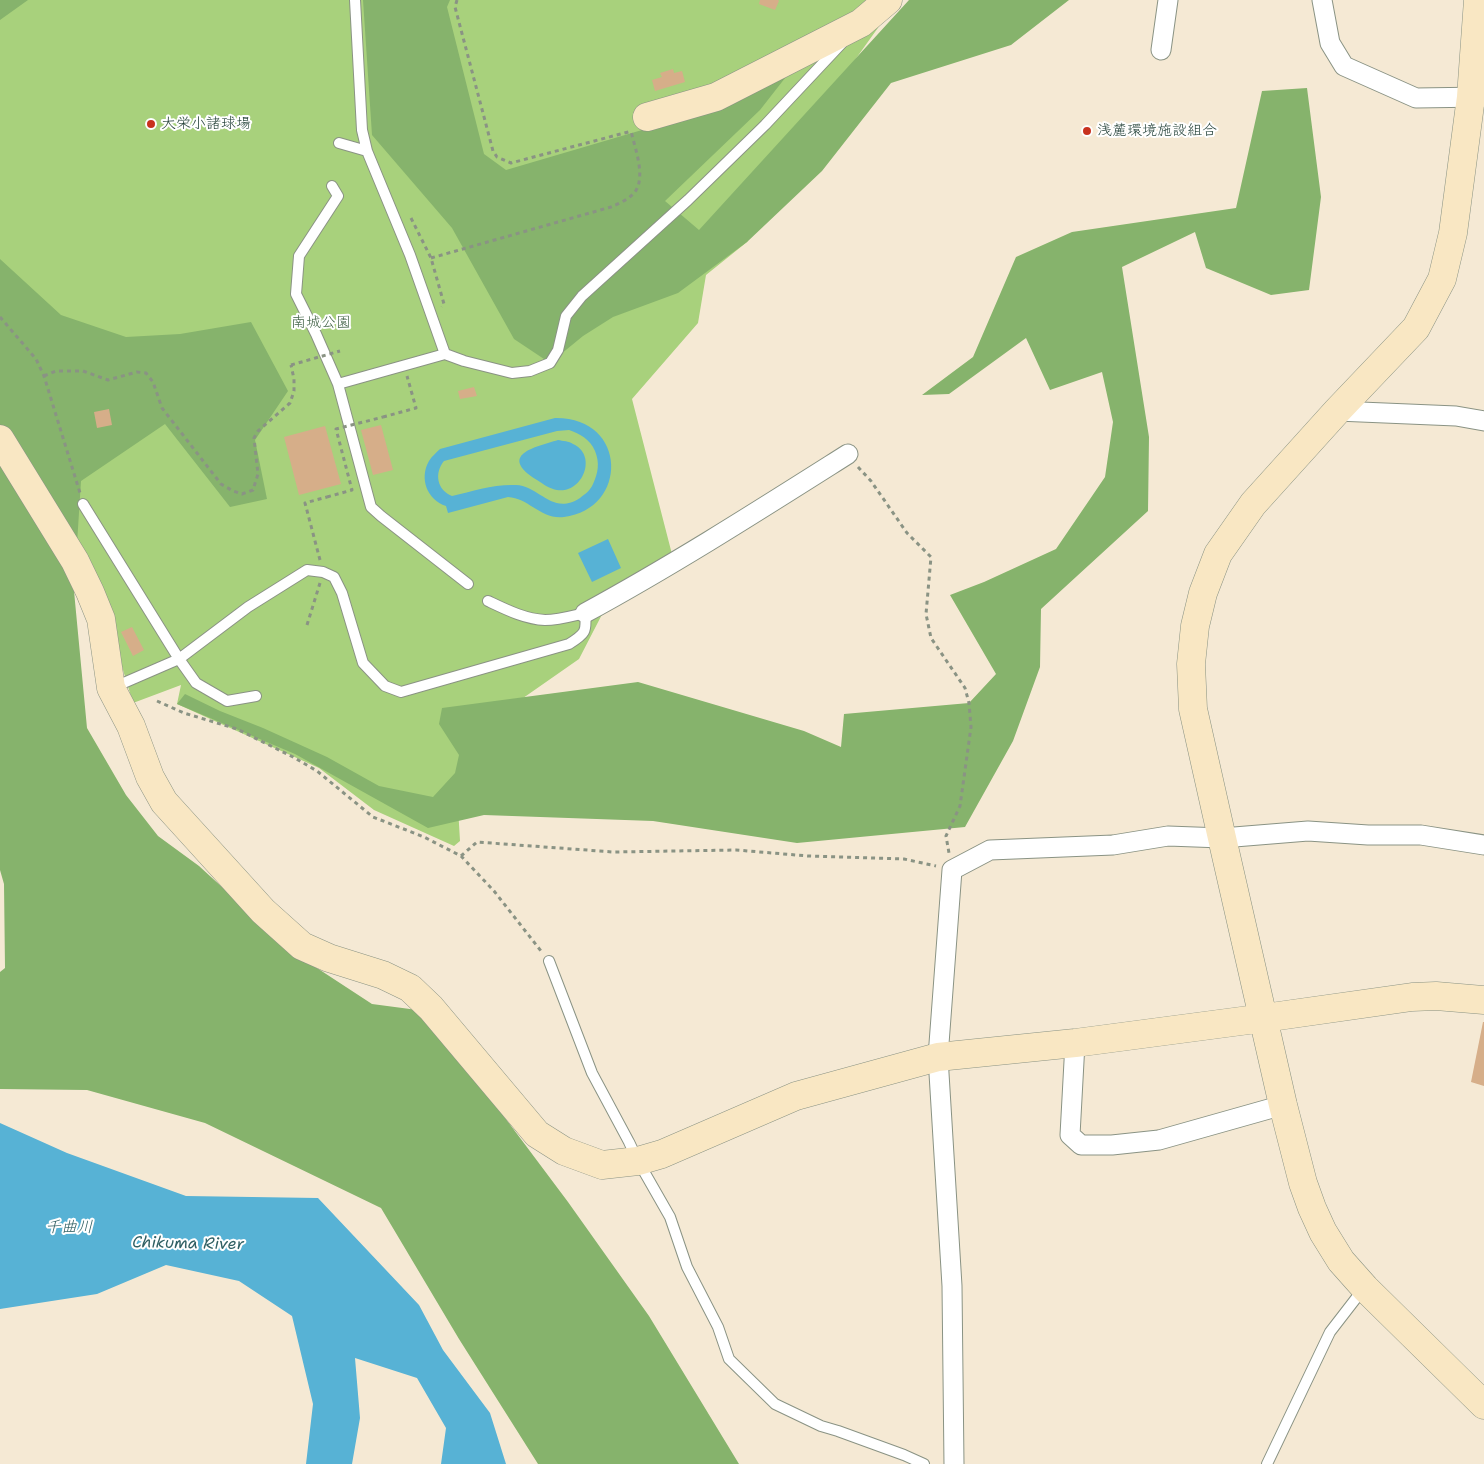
<!DOCTYPE html>
<meta charset="utf-8">
<style>
body{margin:0}
canvas{display:block;background:#f5e9d4}
</style>
<canvas width="1484" height="1464"></canvas>
<script>
const c = document.querySelector('canvas').getContext('2d');
c.lineJoin = 'round';
function paint(path, color) { c.fillStyle = color; c.fill(path, 'evenodd'); }
function strokePath(path, color, width, dash) { c.strokeStyle = color; c.lineWidth = width; c.lineCap = dash ? 'butt' : 'round'; c.setLineDash(dash || []); c.stroke(path); }
function label(font, color, halo, rows, align = 'center') {
  c.font = font + ' "Shantell Sans","Klee One",sans-serif'; c.lineWidth = 4; c.setLineDash([]); c.textBaseline = 'middle'; c.strokeStyle = halo; c.fillStyle = color; for (const [text, x, y, turn = 0] of rows) {
    c.save(); c.translate(x, y); c.rotate((+turn || 0) * Math.PI / 180); c.textAlign = isNaN(turn) ? turn : align; if (halo) c.strokeText(text, 0, 0); c.fillText(text, 0, 0); c.restore();
  }
}
const green = new Path2D(`
 M 0,0 L 898,0 L 834,89 L 747,242 L 706,275 L 698,323 L 632,399 L 674,562 L 610,599 L 579,659 L 483,726 L 458,807 L 460,841 L 454,846 L 374,810 L 319,768 L 177,704 L 181,685 L 133,703 L 98,587 L 0,421 Z`);
const forest = new Path2D(`
 M 0,0 L 28,0 L 0,20 Z
 M 363,0 L 450,0 L 447,7 L 484,154 L 506,170 L 693,115 L 796,64 L 760,110 L 665,201 L 699,230 L 909,0 L 1069,0 L 1011,45 L 891,83 L 822,171 L 747,242 L 678,293 L 613,317 L 583,336 L 550,363 L 514,339 L 452,228 L 372,135 Z
 M 1307,88 L 1321,197 L 1309,290 L 1271,295 L 1206,268 L 1195,232 L 1122,267 L 1149,437 L 1148,511 L 1041,609 L 1040,667 L 1013,741 L 965,827 L 797,843 L 653,821 L 484,815 L 428,828 L 295,754 L 177,704 L 185,694 L 220,711 L 263,728 L 327,757 L 379,786 L 433,797 L 455,773 L 459,755 L 439,724 L 442,708 L 638,682 L 804,731 L 841,747 L 844,714 L 969,703 L 996,674 L 950,595 L 984,582 L 1056,549 L 1105,477 L 1113,422 L 1102,372 L 1050,390 L 1026,338 L 949,394 L 922,395 L 973,357 L 1016,257 L 1072,232 L 1236,208 L 1262,91 Z
 M 0,259 L 61,315 L 126,337 L 180,334 L 251,322 L 288,391 L 255,440 L 267,499 L 230,507 L 165,424 L 81,481 L 74,591 L 87,728 L 126,795 L 158,836 L 199,866 L 294,953 L 372,1004 L 425,1011 L 568,1202 L 649,1316 L 739,1464 L 538,1464 L 459,1339 L 381,1208 L 205,1123 L 87,1090 L 0,1089 L 0,972 L 5,968 L 4,884 L 0,870 Z`);
const water = new Path2D(`
 M 555,418 C 628,417 629,509 564,517 C 541,520 529,498 508,497 L 448,513 L 446,506 C 427,500 419,478 429,461 C 432,456 436,453 440,449 ZM 569,430 C 580,434 590,439 595,451 C 600,463 598,473 593,484 C 590,491 585,494 580,498 C 552,516 540,486 516,485 C 494,484 473,491 452,496 C 437,490 434,473 444,461 L 557,431 Z
 M 558,440 C 563,441 569,441 573,444 C 598,455 583,494 557,490 C 550,489 543,484 537,480 C 497,455 535,447 558,440 Z
 M 608,539 L 621,568 L 592,582 L 578,553 Z
 M 0,1123 L 67,1153 L 186,1196 L 318,1198 L 419,1305 L 443,1350 L 490,1413 L 506,1464 L 441,1464 L 446,1428 L 417,1378 L 355,1358 L 360,1418 L 352,1464 L 306,1464 L 313,1404 L 292,1316 L 239,1281 L 166,1265 L 97,1294 L 0,1309 Z`);
const building = new Path2D(`
 M 760,0 L 778,0 L 779,1 L 775,10 L 759,4 Z
 M 673,69 L 674,73 L 682,71 L 685,82 L 655,91 L 652,80 L 662,77 L 660,73 Z
 M 474,387 L 477,396 L 460,399 L 458,391 Z
 M 109,409 L 112,425 L 97,428 L 94,412 Z
 M 381,425 L 393,470 L 373,475 L 361,430 Z
 M 325,426 L 341,484 L 299,495 L 284,437 Z
 M 132,627 L 144,650 L 133,656 L 121,632 Z
 M 1483,1022 L 1484,1022 L 1484,1086 L 1471,1082 Z`);
const path = new Path2D(`
 M 457,0 L 455,7 L 493,151 L 497,157 L 511,163 L 632,131
 M 411,218 L 431,258 L 444,304 L 442,307
 M 431,258 L 611,207 C 618,204 627,200 632,195 C 648,181 635,149 631,131
 M 0,317 L 36,359 L 44,376 L 80,493
 M 44,376 L 56,371 L 83,371 L 108,380 L 137,372 L 146,373 L 153,382 L 162,408 L 221,484 L 233,491 L 242,494 L 253,490 L 258,474 L 254,438 L 258,431 L 290,403 L 294,391 L 294,379 L 291,365
 M 383,417 L 416,408 L 407,376
 M 858,467 L 871,481 L 907,533 L 931,557 L 926,614 L 931,638 L 965,688 L 969,703 L 971,727 L 960,806 L 946,836 L 949,853
 M 320,560 L 305,503 L 327,497
 M 307,625 L 320,583
 M 157,701 L 184,713 L 237,729 L 293,757 L 317,771 L 373,817 L 424,837 L 461,856 L 494,891 L 541,951
 M 461,856 L 477,842 L 613,852 L 736,850 L 808,856 L 904,859 L 936,866`);
const lane = new Path2D(`
 M 355,0 L 362,130 L 367,151
 M 339,143 L 367,151 L 410,255 L 445,354
 M 332,186 L 338,196 L 299,256 L 296,294 L 316,334 L 338,384
 M 83,504 L 179,659 L 196,683 L 227,701 L 256,696
 M 468,584 L 381,516 L 371,507 L 338,384 L 445,354 L 464,361 L 512,373 L 530,371 L 550,363 L 558,350 L 566,316 L 582,296 L 688,200 L 765,125 L 842,43
 M 112,688 L 179,659 L 248,607 L 307,570 L 323,572 L 334,577 L 342,593 L 363,663 L 385,686 L 401,692 L 569,644 C 585,634 587,632 585,613 C 572,616 558,620 545,620 C 525,619 507,610 488,601
 M 549,961 L 592,1073 L 629,1142 L 638,1161 L 670,1217 L 687,1267 L 718,1327 L 729,1359 L 775,1404 L 821,1426 L 838,1431 L 904,1455 L 924,1464
 M 1267,1464 L 1330,1332 L 1364,1288`);
const street = new Path2D(`
 M 1322,0 L 1330,43 L 1344,66 L 1416,98 L 1483,97
 M 1161,50 L 1168,0
 M 1337,411 L 1456,416 L 1484,421
 M 585,613 C 675,564 761,509 848,454
 M 1075,1043 L 1070,1135 L 1081,1145 L 1112,1145 L 1159,1140 L 1283,1105
 M 954,1464 L 952,1286 L 938,1057 L 952,870 L 990,850 L 1113,845 L 1168,836 L 1222,838 L 1308,831 L 1368,835 L 1421,835 L 1484,845`);
const secondary = new Path2D(`
 M 1478,0 L 1471,97 L 1453,233 L 1442,279 L 1416,328 L 1337,411 L 1253,504 L 1218,554 L 1203,593 L 1195,626 L 1191,664 L 1193,709 L 1222,838 L 1283,1105 L 1303,1183 L 1312,1208 L 1323,1232 L 1341,1261 L 1365,1288 L 1484,1405
 M 647,117 L 716,97 L 861,23 L 888,0
 M 0,439 L 75,561 L 90,592 L 101,619 L 111,688 L 131,726 L 150,777 L 164,802 L 263,911 L 302,946 L 329,958 L 383,975 L 410,988 L 431,1008 L 537,1134 L 564,1151 L 602,1165 L 638,1161 L 662,1154 L 796,1096 L 938,1057 L 1075,1043 L 1264,1018 L 1412,997 L 1436,996 L 1484,1000`);
const pathBridge = new Path2D(`
 M 291,365 L 340,351
 M 327,497 L 352,490 L 336,429 L 383,417`);
const markers = [
 [151,124,5,"#c8321e"],
 [1087,131,5,"#c8321e"]
];
const poiNames = [
 ["大栄小諸球場",161,124],
 ["浅麓環境施設組合",1097,131]
];
const parkNames = [
 ["南城公園",321,323]
];
const waterNames = [
 ["千曲川",69,1228],
 ["Chikuma River",188,1244,1]
];
paint(green, '#a8d17c');
paint(forest, '#86b36c');
paint(water, '#57b2d5');
paint(building, '#d6ae89');
strokePath(lane, '#8a9384', 12);
strokePath(street, '#8a9384', 21);
strokePath(secondary, '#8a9384', 29);
strokePath(path, '#8a9384', 3, [4, 4]);
strokePath(lane, '#fff', 10);
strokePath(street, '#fff', 19);
strokePath(secondary, '#f9e7c3', 28);
strokePath(pathBridge, '#8a9384', 3, [4, 4]);
for (const [x, y, r, color] of markers) { const dot = new Path2D(); dot.arc(x, y, r, 0, 2 * Math.PI); c.fillStyle = color; c.fill(dot); strokePath(dot, '#fff', 2); }
label('15px', '#1f3d34', '#fff', poiNames, 'left');
label('15px', '#416246', '#fff', parkNames);
label('italic 16px', '#306064', '#fff', waterNames);
</script>
